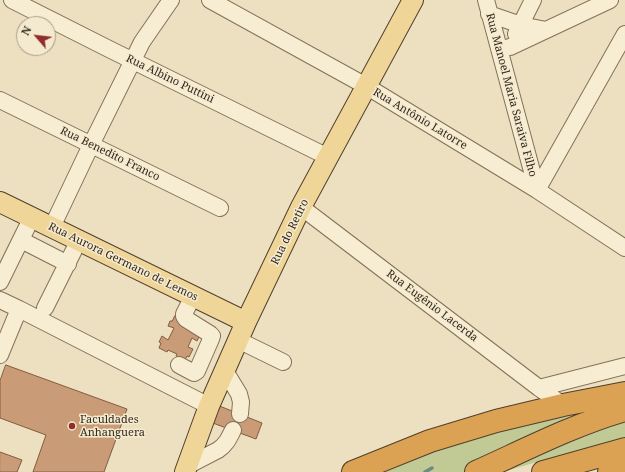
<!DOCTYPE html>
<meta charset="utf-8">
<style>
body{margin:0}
#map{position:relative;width:625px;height:472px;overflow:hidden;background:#ece0c0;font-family:"Noto Serif",serif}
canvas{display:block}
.north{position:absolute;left:16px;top:16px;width:40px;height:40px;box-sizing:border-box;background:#f4eacf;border:1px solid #a79c87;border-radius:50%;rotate:298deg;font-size:11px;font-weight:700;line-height:16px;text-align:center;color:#34281c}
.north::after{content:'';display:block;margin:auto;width:14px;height:18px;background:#912d2b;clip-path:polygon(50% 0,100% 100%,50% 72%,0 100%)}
</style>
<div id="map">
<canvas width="625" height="472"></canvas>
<div class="north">N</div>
</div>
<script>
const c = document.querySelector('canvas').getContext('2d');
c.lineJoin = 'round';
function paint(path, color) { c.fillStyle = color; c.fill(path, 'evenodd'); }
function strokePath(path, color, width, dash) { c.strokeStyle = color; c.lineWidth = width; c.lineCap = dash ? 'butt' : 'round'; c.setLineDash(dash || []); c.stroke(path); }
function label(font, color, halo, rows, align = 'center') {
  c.font = font + ' "Noto Serif",serif'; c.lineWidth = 3; c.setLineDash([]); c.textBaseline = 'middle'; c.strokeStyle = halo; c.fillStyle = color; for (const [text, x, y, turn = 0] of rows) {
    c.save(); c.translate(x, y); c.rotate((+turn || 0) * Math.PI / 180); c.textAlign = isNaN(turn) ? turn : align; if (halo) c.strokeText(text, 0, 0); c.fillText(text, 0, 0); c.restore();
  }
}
const green = new Path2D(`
 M 602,405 L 467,472 L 369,472 L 469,437 Z
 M 625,415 L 625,437 L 502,472 Z`);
const stream = new Path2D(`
 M 425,472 L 432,468`);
const building = new Path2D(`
 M 175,316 L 199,328 L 201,332 L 197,341 L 192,338 L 188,347 L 193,349 L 189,357 L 187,356 L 185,360 L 176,356 L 177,354 L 168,350 L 167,352 L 159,348 L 161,343 L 159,342 L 162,336 L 168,340 L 174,328 L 168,326 L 170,321 L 172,321 Z
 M 6,365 L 127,409 L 104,472 L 33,472 L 46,435 L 0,418 L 0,381 Z
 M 217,405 L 262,423 L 256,439 L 210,422 Z
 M 0,452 L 22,460 L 17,472 L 0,472 Z`);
const minor = new Path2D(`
 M 12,0 L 111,50 L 328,157
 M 210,0 L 366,86 L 537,190 L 625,248
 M 486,0 L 537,190
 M 489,14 L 521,25 L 546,30
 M 516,34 L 533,0
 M 499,49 L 510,47 L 610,0
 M 0,100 L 220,208
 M 537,190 L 625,34
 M 301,207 L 539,388 L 563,405
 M 52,227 L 91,145 L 142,42 L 171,0
 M 21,240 L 68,264
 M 0,282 L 32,217
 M 0,300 L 19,309 L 209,406
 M 45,308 L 79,240
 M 238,340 L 283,362
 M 0,355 L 19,309
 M 179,365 L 194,373 L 197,371 L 211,339 L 212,336 L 210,334 L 186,319 L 184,316 L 184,314 L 193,296
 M 225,371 L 239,394 L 241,402 L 240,414
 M 539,388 L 625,366
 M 187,466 L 218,450 C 226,445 229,438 233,430`);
const major = new Path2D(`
 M 0,202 L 246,322
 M 185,472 L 209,406 L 246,322 L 301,207 L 413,0`);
const highway = new Path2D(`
 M 353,472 L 430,441 L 496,421 L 563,405 L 625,393
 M 476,472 C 525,450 573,425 625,410
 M 543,472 L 625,449
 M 609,472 L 625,467`);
const markers = [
 [72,426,4,"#912d2b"]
];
const streetNames = [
 ["Rua Albino Puttini",170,79,26],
 ["Rua Manoel Maria Saraiva Filho",511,95,75],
 ["Rua Antônio Latorre",420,119,31],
 ["Rua Benedito Franco",110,154,26],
 ["Rua do Retiro",290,232,-64],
 ["Rua Aurora Germano de Lemos",123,262,26],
 ["Rua Eugênio Lacerda",432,306,37]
];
const poiNames = [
 ["Faculdades",80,420],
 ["Anhanguera",80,433]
];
paint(green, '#c1c994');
strokePath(stream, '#6a8b84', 3.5);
paint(building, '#c99b76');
strokePath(building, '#825c3f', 1);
strokePath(minor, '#847158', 18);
strokePath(major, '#513f2d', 22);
strokePath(highway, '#513f2d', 24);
strokePath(minor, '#f7edd2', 16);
strokePath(major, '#efd698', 20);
strokePath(highway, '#daa252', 22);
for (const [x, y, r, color] of markers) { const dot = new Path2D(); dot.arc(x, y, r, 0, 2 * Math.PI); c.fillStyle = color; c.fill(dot); strokePath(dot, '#f4eacf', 1.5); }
label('11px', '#34281c', '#f4eacf', streetNames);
label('11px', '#34281c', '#f4eacf', poiNames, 'left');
</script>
